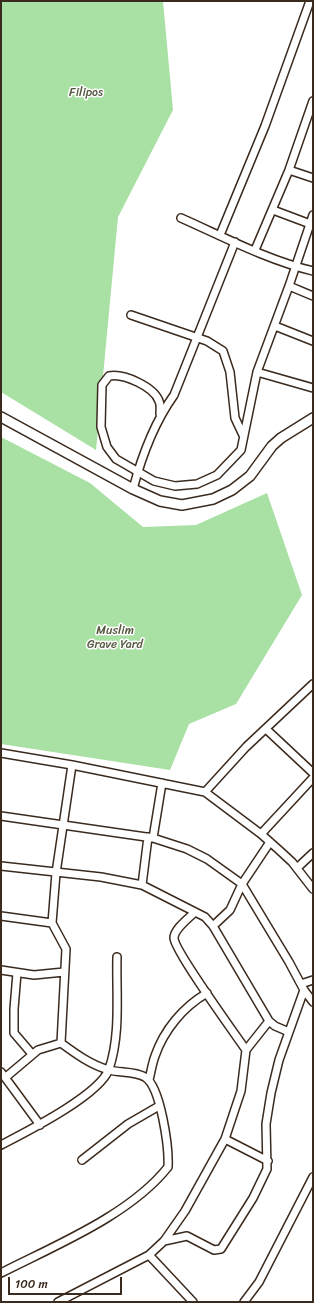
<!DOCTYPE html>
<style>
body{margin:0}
#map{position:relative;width:314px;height:1303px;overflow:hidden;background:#fff;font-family:Sriracha,sans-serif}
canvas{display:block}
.frame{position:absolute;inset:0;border:2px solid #3b2a1e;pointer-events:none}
.scale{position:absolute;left:8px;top:1277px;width:114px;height:18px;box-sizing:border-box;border:2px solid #3b2a1e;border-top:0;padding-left:5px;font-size:12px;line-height:14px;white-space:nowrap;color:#3b2a1e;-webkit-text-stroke:3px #fff;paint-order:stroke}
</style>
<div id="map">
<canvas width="314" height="1303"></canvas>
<div class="frame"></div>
<div class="scale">100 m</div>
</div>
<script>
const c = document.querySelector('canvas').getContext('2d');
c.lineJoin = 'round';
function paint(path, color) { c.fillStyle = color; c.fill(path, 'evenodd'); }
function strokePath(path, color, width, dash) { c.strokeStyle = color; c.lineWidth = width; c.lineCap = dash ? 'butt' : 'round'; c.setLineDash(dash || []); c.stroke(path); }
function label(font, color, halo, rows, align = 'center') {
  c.font = font + ' Sriracha,sans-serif'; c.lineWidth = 3; c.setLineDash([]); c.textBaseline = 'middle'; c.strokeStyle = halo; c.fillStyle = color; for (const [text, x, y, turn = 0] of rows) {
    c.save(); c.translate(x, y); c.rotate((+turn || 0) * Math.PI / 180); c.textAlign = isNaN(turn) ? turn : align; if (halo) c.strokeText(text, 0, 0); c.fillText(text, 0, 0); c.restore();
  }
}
const green = new Path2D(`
 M 1,1 L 163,1 L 173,110 L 118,217 L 96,450 L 1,392 Z
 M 1,437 L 90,483 L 143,527 L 196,525 L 267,493 L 302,595 L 236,704 L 189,724 L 170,770 L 1,744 Z`);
const minor = new Path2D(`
 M 289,170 L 313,178
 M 273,210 L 313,225
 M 181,218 C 224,237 267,260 313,271
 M 220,235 L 265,126 L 310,1
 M 255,250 L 289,170 L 313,101
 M 289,286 L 313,296
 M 131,315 L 207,341 L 223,351 L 230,372 L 235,418 L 243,435
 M 275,326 L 313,341
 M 257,372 L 313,388
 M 160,414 C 160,410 161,405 159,401 C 154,387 124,373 109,376 L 102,385 L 101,427 L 107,447 L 116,459 L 154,481 L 175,486 L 197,484 L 217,475 L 241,450 L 257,372 L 289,286 L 313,215
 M 133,489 C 142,455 154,423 174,395 L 235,242
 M 266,729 L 313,773
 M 1,753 L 72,765 L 205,792 L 261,834 L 279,850 L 292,862 L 313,889
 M 205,792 L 246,747 L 313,684
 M 1,816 L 153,838 L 187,849 L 207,859 L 242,884 L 289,962 L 304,990 L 313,1002
 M 261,834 L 313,778
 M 153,838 L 162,783
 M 1,866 L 101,877 L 142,885 L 205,917 L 213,926 L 269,1021 L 275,1026 L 289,1032
 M 297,868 L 313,853
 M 142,885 L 148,837
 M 195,912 C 189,918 174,929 174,938 C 174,950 235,1034 246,1050
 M 1,916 L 52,923
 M 213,926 L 230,910 L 242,884 L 270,842
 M 1,970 L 34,975 L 64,972
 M 17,973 L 14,1009 L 14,1033 L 32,1054
 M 301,984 L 313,980
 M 61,1043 L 66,949 L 52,923 L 56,873 L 72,765
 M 1,1072 L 40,1125
 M 6,1077 L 38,1050 L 61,1043
 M 149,1080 C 151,1072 152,1064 155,1056 C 164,1030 183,1007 207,993
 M 225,1139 L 268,1161
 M 1,1145 C 26,1132 100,1095 109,1069 C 121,1034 116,993 117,957
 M 82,1160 L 128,1124 L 159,1106
 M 164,1241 L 187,1236 L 214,1250 L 221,1249 L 253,1198 L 267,1169 L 266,1124 L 271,1093 L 279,1060 L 304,990
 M 149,1255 L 193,1302
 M 1,1273 C 56,1245 130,1215 168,1167 C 169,1148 161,1087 145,1077 C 134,1071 121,1073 109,1070 C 91,1065 76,1054 61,1043
 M 58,1302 L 149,1255 L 164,1241 L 185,1211 L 225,1139 L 241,1091 L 246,1050 L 269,1021
 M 244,1302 L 259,1282 L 313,1177`);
const tertiary = new Path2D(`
 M 1,417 L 133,489 L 160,501 L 182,505 L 213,499 L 232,490 L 250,476 L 272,446 L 281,438 L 313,418`);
const parkNames = [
 ["Filipos",86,93],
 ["Muslim",115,631],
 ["Grave Yard",115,645]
];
paint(green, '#a9e0a4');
strokePath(minor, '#3b2a1e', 10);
strokePath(tertiary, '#3b2a1e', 12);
strokePath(minor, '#fff', 7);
strokePath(tertiary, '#fff', 9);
label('12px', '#565840', '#fff', parkNames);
</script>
